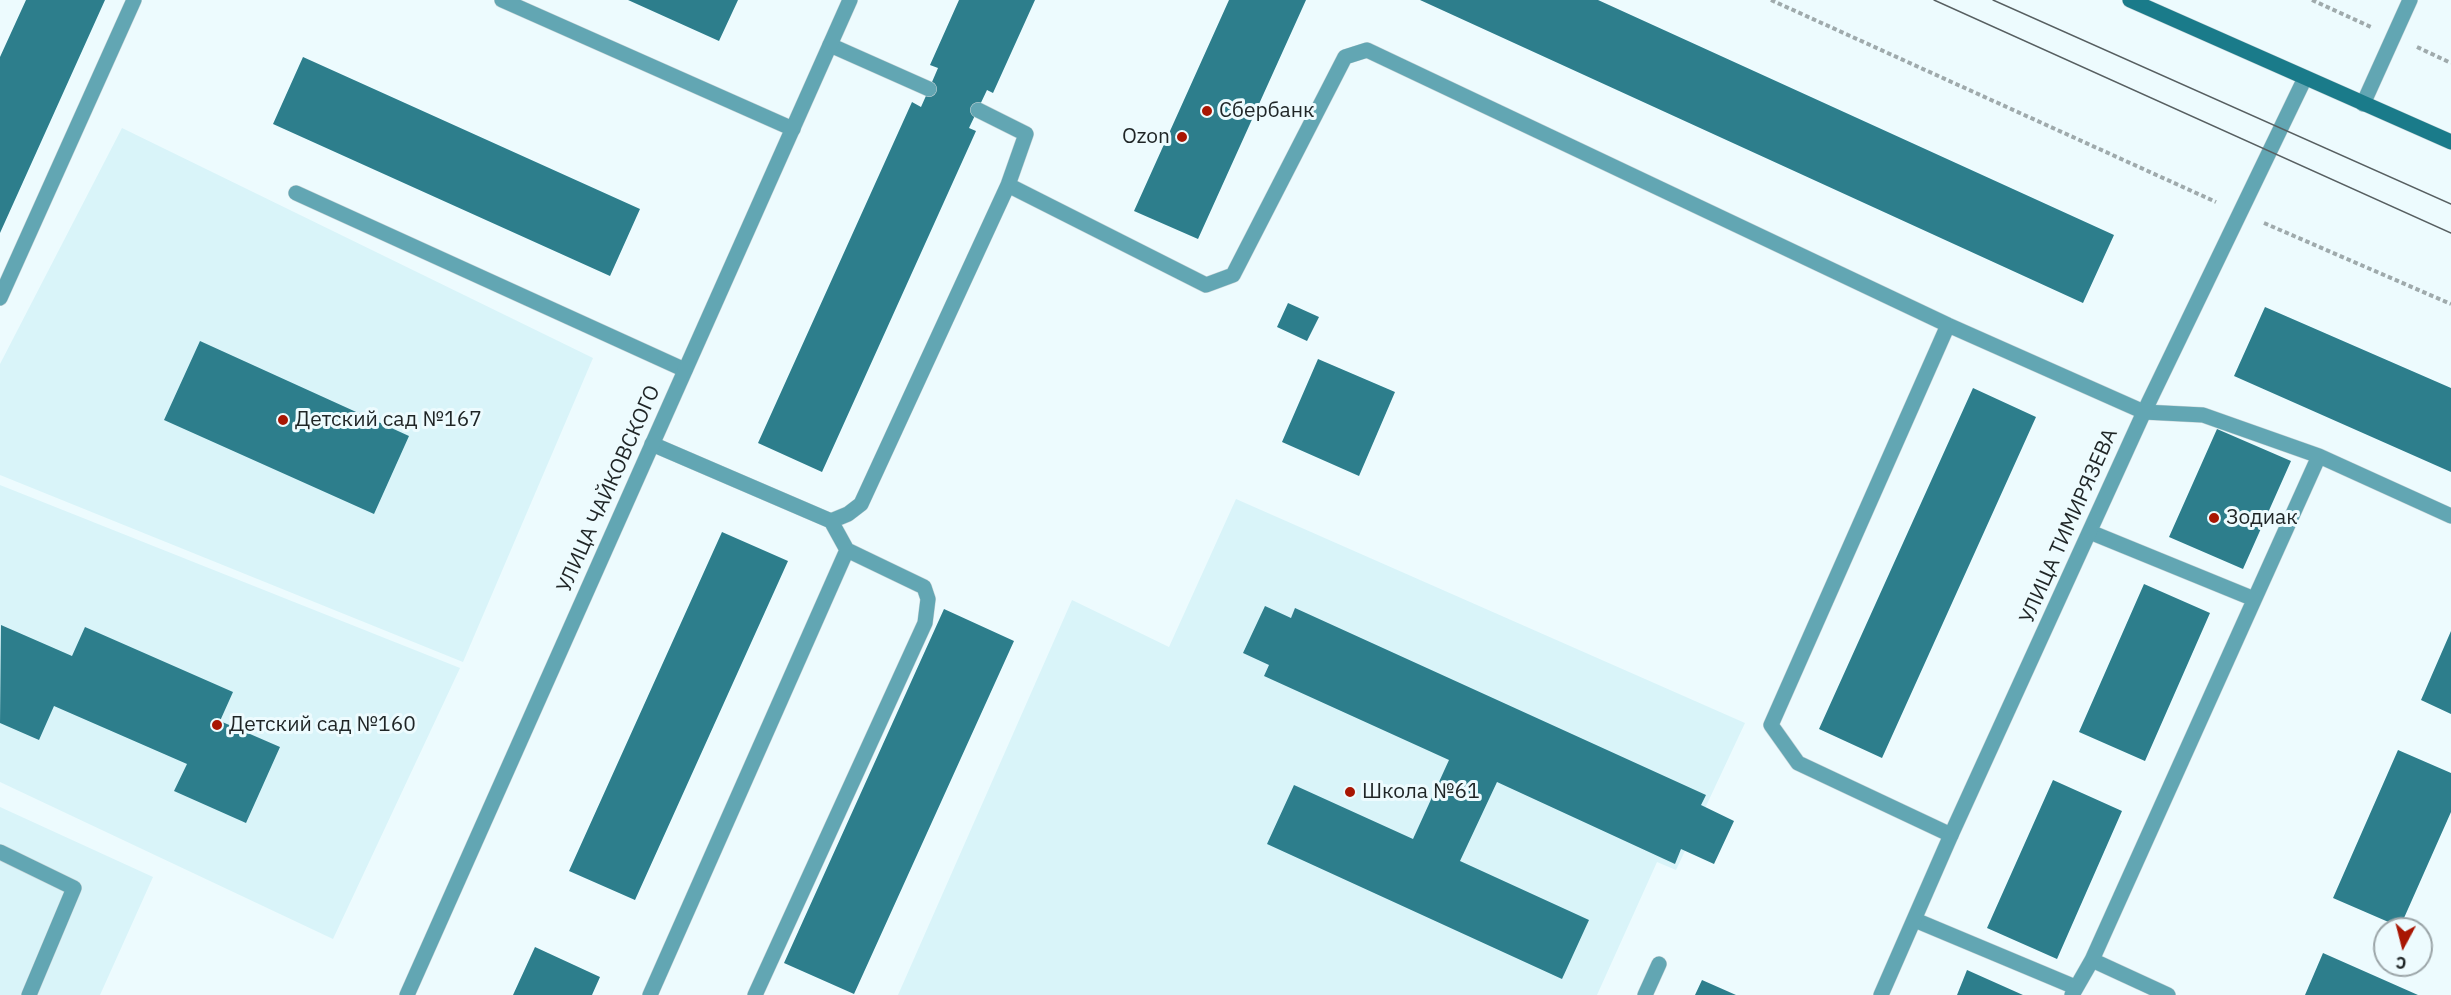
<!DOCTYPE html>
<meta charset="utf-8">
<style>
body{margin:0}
#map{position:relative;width:2451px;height:995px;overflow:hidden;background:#edfbfe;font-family:"IBM Plex Sans",sans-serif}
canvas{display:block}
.north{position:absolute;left:2373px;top:917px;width:60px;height:60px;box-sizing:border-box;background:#edfbfe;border:2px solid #9ba5a8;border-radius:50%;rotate:187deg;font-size:16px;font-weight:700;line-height:24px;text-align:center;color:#1f2526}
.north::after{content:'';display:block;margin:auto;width:21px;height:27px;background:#a81603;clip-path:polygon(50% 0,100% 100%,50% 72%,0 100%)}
</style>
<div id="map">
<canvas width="2451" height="995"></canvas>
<div class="north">С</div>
</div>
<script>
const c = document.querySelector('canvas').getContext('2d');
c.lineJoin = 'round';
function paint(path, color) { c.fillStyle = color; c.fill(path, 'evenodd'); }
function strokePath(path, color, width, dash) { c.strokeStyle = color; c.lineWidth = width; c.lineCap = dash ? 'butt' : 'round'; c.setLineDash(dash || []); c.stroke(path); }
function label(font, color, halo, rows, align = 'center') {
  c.font = font + ' "IBM Plex Sans",sans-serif'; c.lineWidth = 6; c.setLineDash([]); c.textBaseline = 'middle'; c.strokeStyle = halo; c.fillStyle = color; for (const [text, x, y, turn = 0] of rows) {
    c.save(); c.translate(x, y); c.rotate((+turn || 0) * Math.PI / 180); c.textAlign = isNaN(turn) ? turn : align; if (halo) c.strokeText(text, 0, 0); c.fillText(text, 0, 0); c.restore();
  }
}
const built = new Path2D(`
 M 122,128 L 593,358 L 463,662 L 0,475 L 0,364 Z
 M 0,485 L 460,668 L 333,939 L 0,782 Z
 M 1236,499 L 1745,723 L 1676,870 L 1657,862 L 1597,995 L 898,995 L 1072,600 L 1169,647 Z
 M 0,807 L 153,877 L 100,995 L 0,995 Z`);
const building = new Path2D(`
 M 26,0 L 105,0 L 0,233 L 0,57 Z
 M 628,0 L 738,0 L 719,41 Z
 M 959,0 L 1035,0 L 993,93 L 987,90 L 969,128 L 976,131 L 822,472 L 758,443 L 912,102 L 921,107 L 929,89 L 938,68 L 930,65 Z
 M 1229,0 L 1306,0 L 1198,239 L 1134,211 Z
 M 1420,0 L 1598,0 L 2114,235 L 2083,303 Z
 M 303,57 L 640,209 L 610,276 L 273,124 Z
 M 1288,303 L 1319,317 L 1307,341 L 1277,327 Z
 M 2265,307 L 2451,388 L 2451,472 L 2234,376 Z
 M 200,341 L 409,436 L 374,514 L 164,420 Z
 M 1318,359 L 1395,392 L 1359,476 L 1282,442 Z
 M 1973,388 L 2036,417 L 1882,758 L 1819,729 Z
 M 2217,429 L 2291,461 L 2243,569 L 2169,537 Z
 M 722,532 L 788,561 L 635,900 L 569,871 Z
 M 2144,584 L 2210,613 L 2145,761 L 2079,732 Z
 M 1265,606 L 1291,618 L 1295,608 L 1706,795 L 1701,805 L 1734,821 L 1714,864 L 1681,849 L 1675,864 L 1497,782 L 1460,861 L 1589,920 L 1562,979 L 1267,844 L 1294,785 L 1413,839 L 1449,760 L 1264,676 L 1269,665 L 1243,653 Z
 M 944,609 L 1014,641 L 854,994 L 784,963 Z
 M 1,625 L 72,656 L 85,627 L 233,692 L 220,721 L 280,747 L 246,823 L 174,791 L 187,764 L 54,706 L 39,740 L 0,723 Z
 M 2451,631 L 2451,714 L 2421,700 Z
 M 2398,750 L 2451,773 L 2451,812 L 2400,927 L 2333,898 Z
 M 2053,780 L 2122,811 L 2057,959 L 1987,928 Z
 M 535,947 L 600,977 L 592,995 L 513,995 Z
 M 2323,953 L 2418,995 L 2305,995 Z
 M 1967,970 L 2023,995 L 1957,995 Z
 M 1702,980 L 1736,995 L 1695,995 Z`);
const path = new Path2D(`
 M 1771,0 L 2216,202
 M 2312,0 L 2371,27
 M 2417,47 L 2451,63
 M 2264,223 L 2451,304`);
const lane = new Path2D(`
 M 502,0 L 793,129
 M 830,45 L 929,89
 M 2363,104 L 2410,0
 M 978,110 L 1026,134 L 1008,185
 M 296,193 L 685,370
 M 0,298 L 134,0
 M 1948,325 L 1771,725 L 1798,763 L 1951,835
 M 652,444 L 831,521 L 848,514 L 861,504 L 1008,185 L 1206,285 L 1233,275 L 1345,57 L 1367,50 L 1948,325 L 2144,412 L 2203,415 L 2319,456 L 2451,516
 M 2090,532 L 2254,599
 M 0,852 L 74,888 L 29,995
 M 1915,920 L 2075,987
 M 2092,960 L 2168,995
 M 650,995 L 847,550 L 831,521
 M 755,995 L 925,623 L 928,599 L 924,587 L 847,550
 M 1645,995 L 1659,964
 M 2072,995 L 2092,960 L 2319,456`);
const street = new Path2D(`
 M 407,995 L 850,0
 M 1881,995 L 1951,835 L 2144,412 L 2305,78`);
const secondary = new Path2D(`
 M 2130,0 L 2451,142`);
const tram = new Path2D(`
 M 1934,0 L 2451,233
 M 1993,0 L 2451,204`);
const markers = [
 [1207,111,6,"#a81603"],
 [1182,137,6,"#a81603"],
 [283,420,6,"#a81603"],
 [2214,518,6,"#a81603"],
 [217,725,6,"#a81603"],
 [1350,792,6,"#a81603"]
];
const poiNames = [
 ["Сбербанк",1219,111],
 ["Ozon",1170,137,"right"],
 ["Детский сад №167",295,420],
 ["Зодиак",2226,518],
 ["Детский сад №160",229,725],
 ["Школа №61",1362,792]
];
const streetNames = [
 ["УЛИЦА ЧАЙКОВСКОГО",609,489,-66],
 ["УЛИЦА ТИМИРЯЗЕВА",2069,526,-66]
];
paint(built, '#d9f4f9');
paint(building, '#2d7e8c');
strokePath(lane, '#c8d4d7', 16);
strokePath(street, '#c8d4d7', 16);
strokePath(secondary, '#c8d4d7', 16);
strokePath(path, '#9faaac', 4, [4.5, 3]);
strokePath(lane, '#62a6b3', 15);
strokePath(street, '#62a6b3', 15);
strokePath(secondary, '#1a7b8a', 15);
strokePath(tram, '#575f61', 1.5);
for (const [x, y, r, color] of markers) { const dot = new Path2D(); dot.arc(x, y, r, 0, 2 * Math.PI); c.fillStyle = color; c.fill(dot); strokePath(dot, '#edfbfe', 2); }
label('21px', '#1f2526', '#edfbfe', poiNames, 'left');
label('21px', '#1f2526', '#edfbfe', streetNames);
</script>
